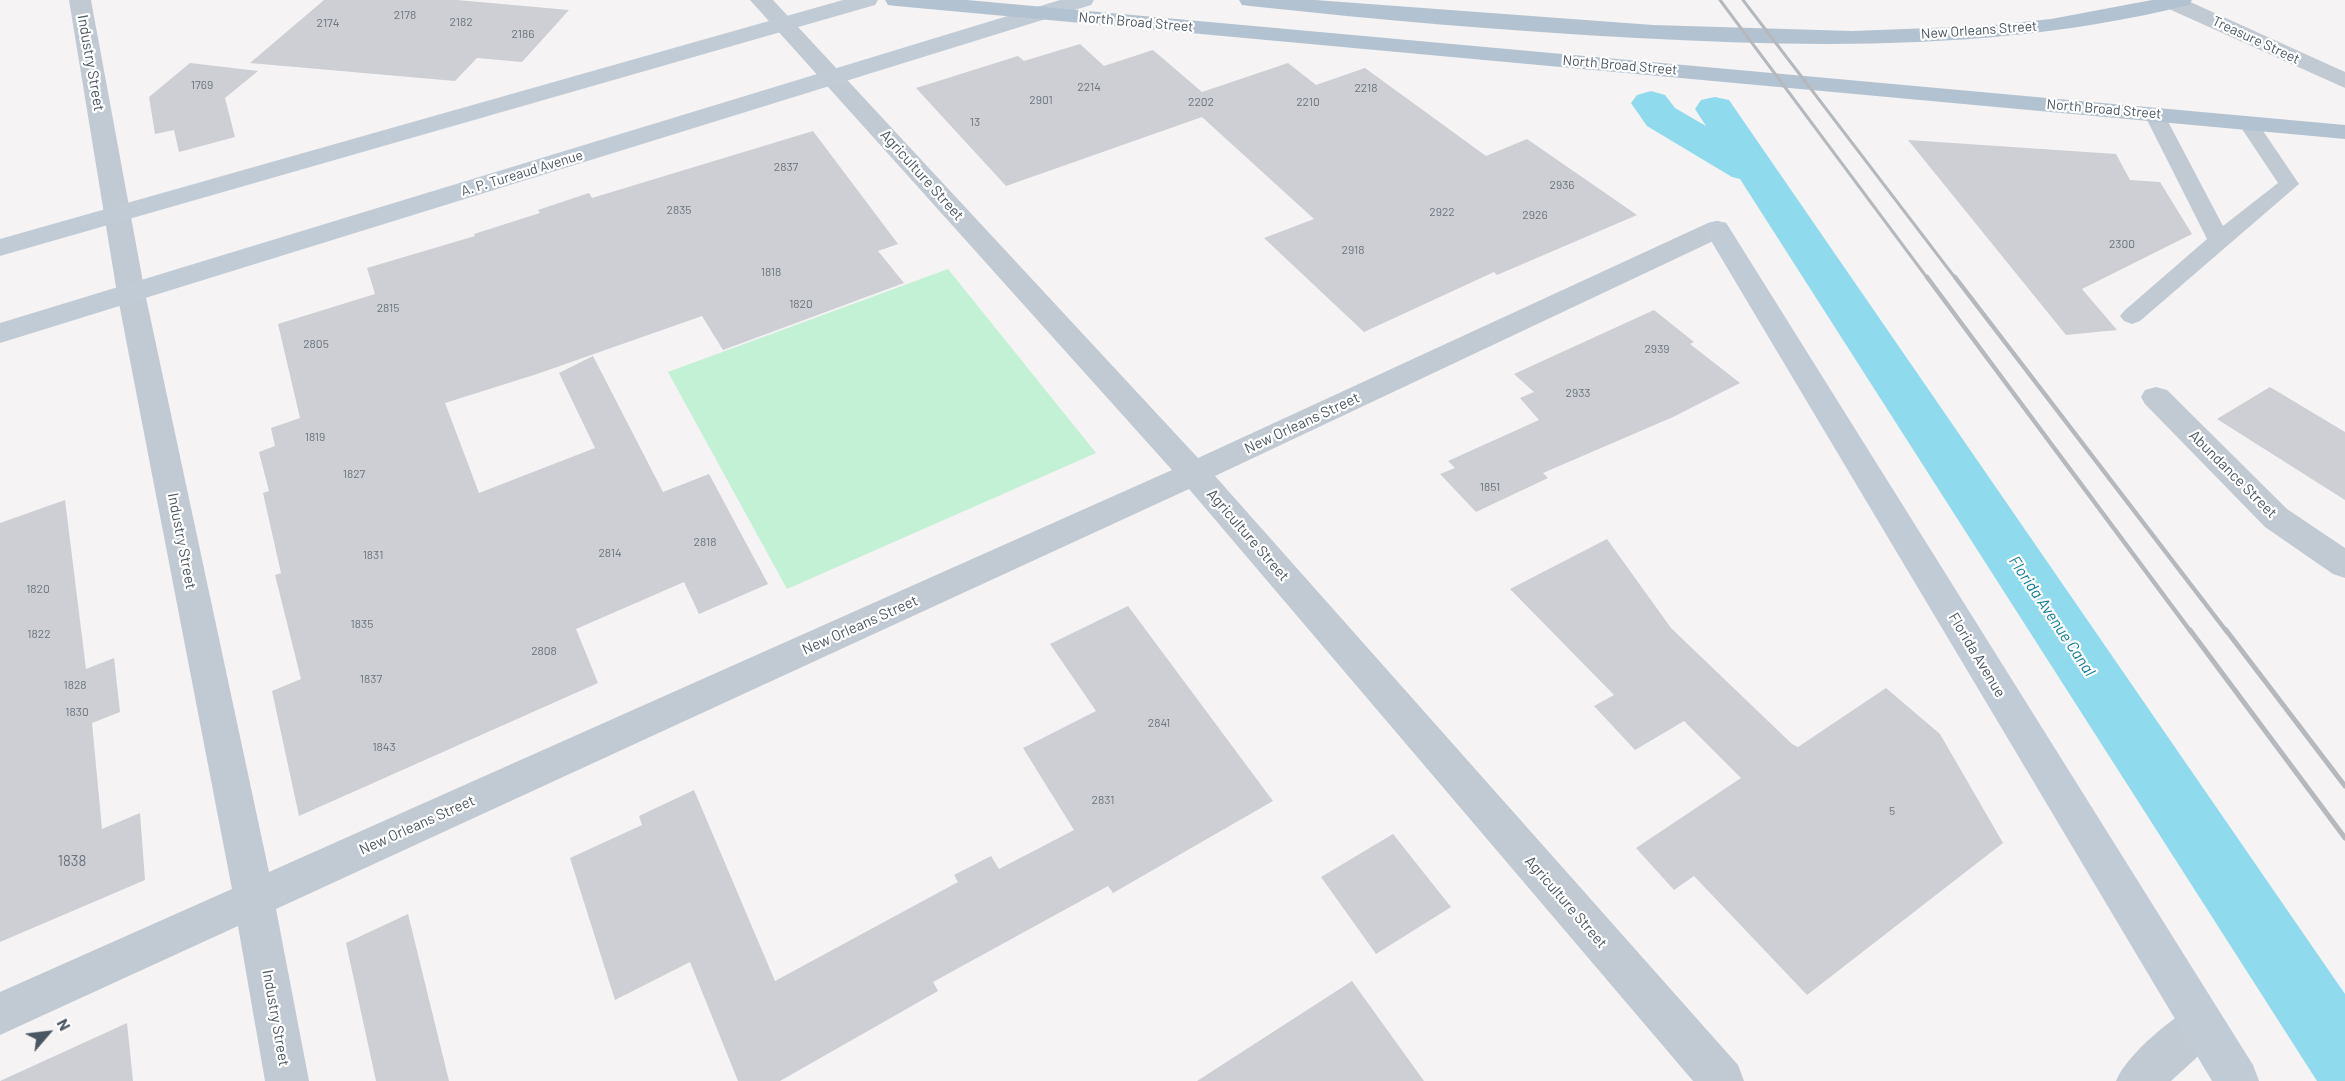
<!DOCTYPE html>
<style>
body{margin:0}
#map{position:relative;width:2345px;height:1081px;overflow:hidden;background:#f5f3f3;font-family:Barlow,sans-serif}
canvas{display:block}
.north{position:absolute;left:18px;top:1003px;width:60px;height:60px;-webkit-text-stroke:4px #fff;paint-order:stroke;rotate:62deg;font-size:16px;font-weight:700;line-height:24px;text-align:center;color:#4a5661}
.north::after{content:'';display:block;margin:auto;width:21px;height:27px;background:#4a5661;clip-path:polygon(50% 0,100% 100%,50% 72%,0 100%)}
</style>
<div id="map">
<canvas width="2345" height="1081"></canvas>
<div class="north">N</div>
</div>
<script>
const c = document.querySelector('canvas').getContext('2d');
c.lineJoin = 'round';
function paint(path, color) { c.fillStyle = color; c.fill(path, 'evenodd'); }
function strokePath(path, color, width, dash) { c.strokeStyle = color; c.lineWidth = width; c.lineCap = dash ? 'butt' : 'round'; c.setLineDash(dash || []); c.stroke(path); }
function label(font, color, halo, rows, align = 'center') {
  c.font = font + ' Barlow,sans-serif'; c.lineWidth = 4.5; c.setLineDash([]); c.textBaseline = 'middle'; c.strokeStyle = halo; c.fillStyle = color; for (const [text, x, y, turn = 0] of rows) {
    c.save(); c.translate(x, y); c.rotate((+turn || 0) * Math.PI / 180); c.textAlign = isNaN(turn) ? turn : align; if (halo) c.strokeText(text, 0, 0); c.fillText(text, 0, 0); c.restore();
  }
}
const green = new Path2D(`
 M 948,269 L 1096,453 L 787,589 L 668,372 Z`);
const canal = new Path2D(`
 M 1651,91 L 1665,95 L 1675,108 L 1706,126 L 1695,109 L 1701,100 L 1715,97 L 1729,100 L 2345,994 L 2345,1081 L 2317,1081 L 1740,179 L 1732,177 L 1647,126 L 1631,103 L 1637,95 Z`);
const building = new Path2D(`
 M 324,0 L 457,0 L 569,10 L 522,62 L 477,58 L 455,81 L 250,63 Z
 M 1080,44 L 1104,66 L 1153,50 L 1202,92 L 1288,63 L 1316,85 L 1365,68 L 1486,156 L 1527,139 L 1637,215 L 1497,275 L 1494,272 L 1364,332 L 1264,238 L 1314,219 L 1202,117 L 1006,186 L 916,88 L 1018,56 L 1024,61 Z
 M 190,63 L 258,71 L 225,98 L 235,137 L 179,152 L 174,130 L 155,134 L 149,97 Z
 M 813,131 L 898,244 L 878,251 L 904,283 L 723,350 L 702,316 L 537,374 L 445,403 L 479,493 L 595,448 L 559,373 L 593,356 L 663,492 L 709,474 L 768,584 L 699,614 L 684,582 L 576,629 L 598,683 L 299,816 L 272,691 L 301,679 L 275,575 L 281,573 L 263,493 L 269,491 L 259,452 L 275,446 L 271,428 L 300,418 L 278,324 L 375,294 L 367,268 L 475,236 L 474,234 L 540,213 L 538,210 L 589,193 L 592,198 Z
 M 1908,140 L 2116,154 L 2130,180 L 2160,182 L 2192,234 L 2082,289 L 2117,330 L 2066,335 Z
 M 1654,310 L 1694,342 L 1690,344 L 1740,383 L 1673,417 L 1543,473 L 1548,478 L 1476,512 L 1440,474 L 1455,468 L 1448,461 L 1539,420 L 1520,398 L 1534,392 L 1514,374 Z
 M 2270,387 L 2345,432 L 2345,500 L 2217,419 Z
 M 65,500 L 86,669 L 114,658 L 120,712 L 92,723 L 102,829 L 140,813 L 145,880 L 0,942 L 0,523 Z
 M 1607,539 L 1671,628 L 1792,744 L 1798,747 L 1886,688 L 1940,734 L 2003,843 L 1807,995 L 1694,876 L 1674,890 L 1636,848 L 1741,778 L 1684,721 L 1635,750 L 1594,706 L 1614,695 L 1510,589 Z
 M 1128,606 L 1273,801 L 1113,893 L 1108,886 L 933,982 L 938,991 L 780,1081 L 738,1081 L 690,962 L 615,1000 L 570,858 L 642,825 L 639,816 L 694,790 L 775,981 L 958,882 L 954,875 L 991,856 L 999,869 L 1074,830 L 1023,748 L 1096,711 L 1050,644 Z
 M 1393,834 L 1451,907 L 1376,954 L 1321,877 Z
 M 408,914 L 449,1081 L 376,1081 L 346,943 Z
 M 1352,981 L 1424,1081 L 1197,1081 Z
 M 127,1023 L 133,1081 L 0,1081 Z`);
const lane = new Path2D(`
 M 2154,108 L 2164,114 L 2223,226 L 2278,183 L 2238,123 L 2241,119 L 2255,119 L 2299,184 L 2140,321 L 2132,324 L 2124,321 L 2120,316 L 2124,311 L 2207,239 L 2144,114 Z`);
const street = new Path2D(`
 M 69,0 L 91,0 L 145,293 L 269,872 L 1172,470 L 750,0 L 773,0 L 1198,458 L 1708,223 L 1717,221 L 1726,223 L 1730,229 L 1726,235 L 1215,476 L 1738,1065 L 1744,1081 L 1693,1081 L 1189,489 L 276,909 L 309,1081 L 265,1081 L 238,926 L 0,1035 L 0,992 L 232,889 L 117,293 Z
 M 2157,0 L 2186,0 L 2345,72 L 2345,88 L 2160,5 Z
 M 2156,387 L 2167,390 L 2287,509 L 2345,548 L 2345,578 L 2333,574 L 2265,527 L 2145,404 L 2141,397 L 2145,390 Z
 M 2202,1002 L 2217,1009 L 2224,1024 L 2217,1039 L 2171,1081 L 2116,1081 C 2127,1054 2175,1014 2202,1002 Z`);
const secondary = new Path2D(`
 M 843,0 L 878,0 L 875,5 L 0,256 L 0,239 Z
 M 1060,0 L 1094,0 L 1091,5 L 0,343 L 0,323 Z
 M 1717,221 L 1726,223 L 1730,229 L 2253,1065 L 2259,1081 L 2212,1081 L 1704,229 L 1708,223 Z`);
const primary = new Path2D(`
 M 885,0 L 967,0 L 2345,125 L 2345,139 L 896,6 L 888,5 Z
 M 1239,0 L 1315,0 L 1653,25 L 1852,31 L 1984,26 L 2051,19 L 2152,0 L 2192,0 L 2189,5 C 2008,50 1823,48 1637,38 C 1508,31 1379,20 1250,6 L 1242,5 Z`);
const railFar2 = new Path2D(`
 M 1720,0 L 1928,279
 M 1743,0 L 1956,279`);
const railFar1 = new Path2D(`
 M 1927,277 L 2191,632
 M 1955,277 L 2227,632`);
const rail = new Path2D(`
 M 2190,630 L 2345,838
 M 2226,630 L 2345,786`);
const numberNames = [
 ["2178",405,15],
 ["2182",461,22],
 ["2174",328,23],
 ["2186",523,34],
 ["1769",202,85],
 ["2214",1089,87],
 ["2218",1366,88],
 ["2901",1041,100],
 ["2202",1201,102],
 ["2210",1308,102],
 ["13",975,122],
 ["2837",786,167],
 ["2936",1562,185],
 ["2835",679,210],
 ["2922",1442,212],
 ["2926",1535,215],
 ["2300",2122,244],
 ["2918",1353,250],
 ["1818",771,272],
 ["1820",801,304],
 ["2815",388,308],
 ["2805",316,344],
 ["2939",1657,349],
 ["2933",1578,393],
 ["1819",315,437],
 ["1827",354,474],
 ["1851",1490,487],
 ["2818",705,542],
 ["2814",610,553],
 ["1831",373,555],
 ["1820",38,589],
 ["1835",362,624],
 ["1822",39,634],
 ["2808",544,651],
 ["1837",371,679],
 ["1828",75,685],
 ["1830",77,712],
 ["2841",1159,723],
 ["1843",384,747],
 ["2831",1103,800],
 ["5",1892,811]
];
const farStreetnames = [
 ["North Broad Street",1136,22,5],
 ["New Orleans Street",1979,30,-4],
 ["Treasure Street",2256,40,25],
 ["North Broad Street",1620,65,5],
 ["North Broad Street",2104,109,5],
 ["A. P. Tureaud Avenue",522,173,-17]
];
const streetNames = [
 ["Industry Street",91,63,80],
 ["Agriculture Street",922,175,48],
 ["New Orleans Street",1302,423,-25],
 ["Abundance Street",2233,474,45],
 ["Agriculture Street",1248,535,49],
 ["Industry Street",182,541,79],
 ["New Orleans Street",860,625,-24],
 ["Florida Avenue",1977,655,59],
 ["New Orleans Street",417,825,-24],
 ["Agriculture Street",1566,902,49],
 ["Industry Street",276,1018,80]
];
const nearNumbernames = [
 ["1838",72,861]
];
const waterNames = [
 ["Florida Avenue Canal",2052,616,56]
];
paint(green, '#c3f1d5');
paint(canal, '#90daee');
paint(building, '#cdcfd5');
paint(lane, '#c1cad2');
paint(street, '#c1cad2');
paint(secondary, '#c1cbd6');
paint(primary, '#b3c2d1');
strokePath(railFar2, '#b5b8bd', 3);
strokePath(railFar1, '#b5b8bd', 4.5);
strokePath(rail, '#b5b8bd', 5);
label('12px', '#6b747e', null, numberNames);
label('14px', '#4a5661', '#fff', farStreetnames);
label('15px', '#4a5661', '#fff', streetNames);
label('15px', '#6b747e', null, nearNumbernames);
label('italic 16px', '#0c7c9b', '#fff', waterNames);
</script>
